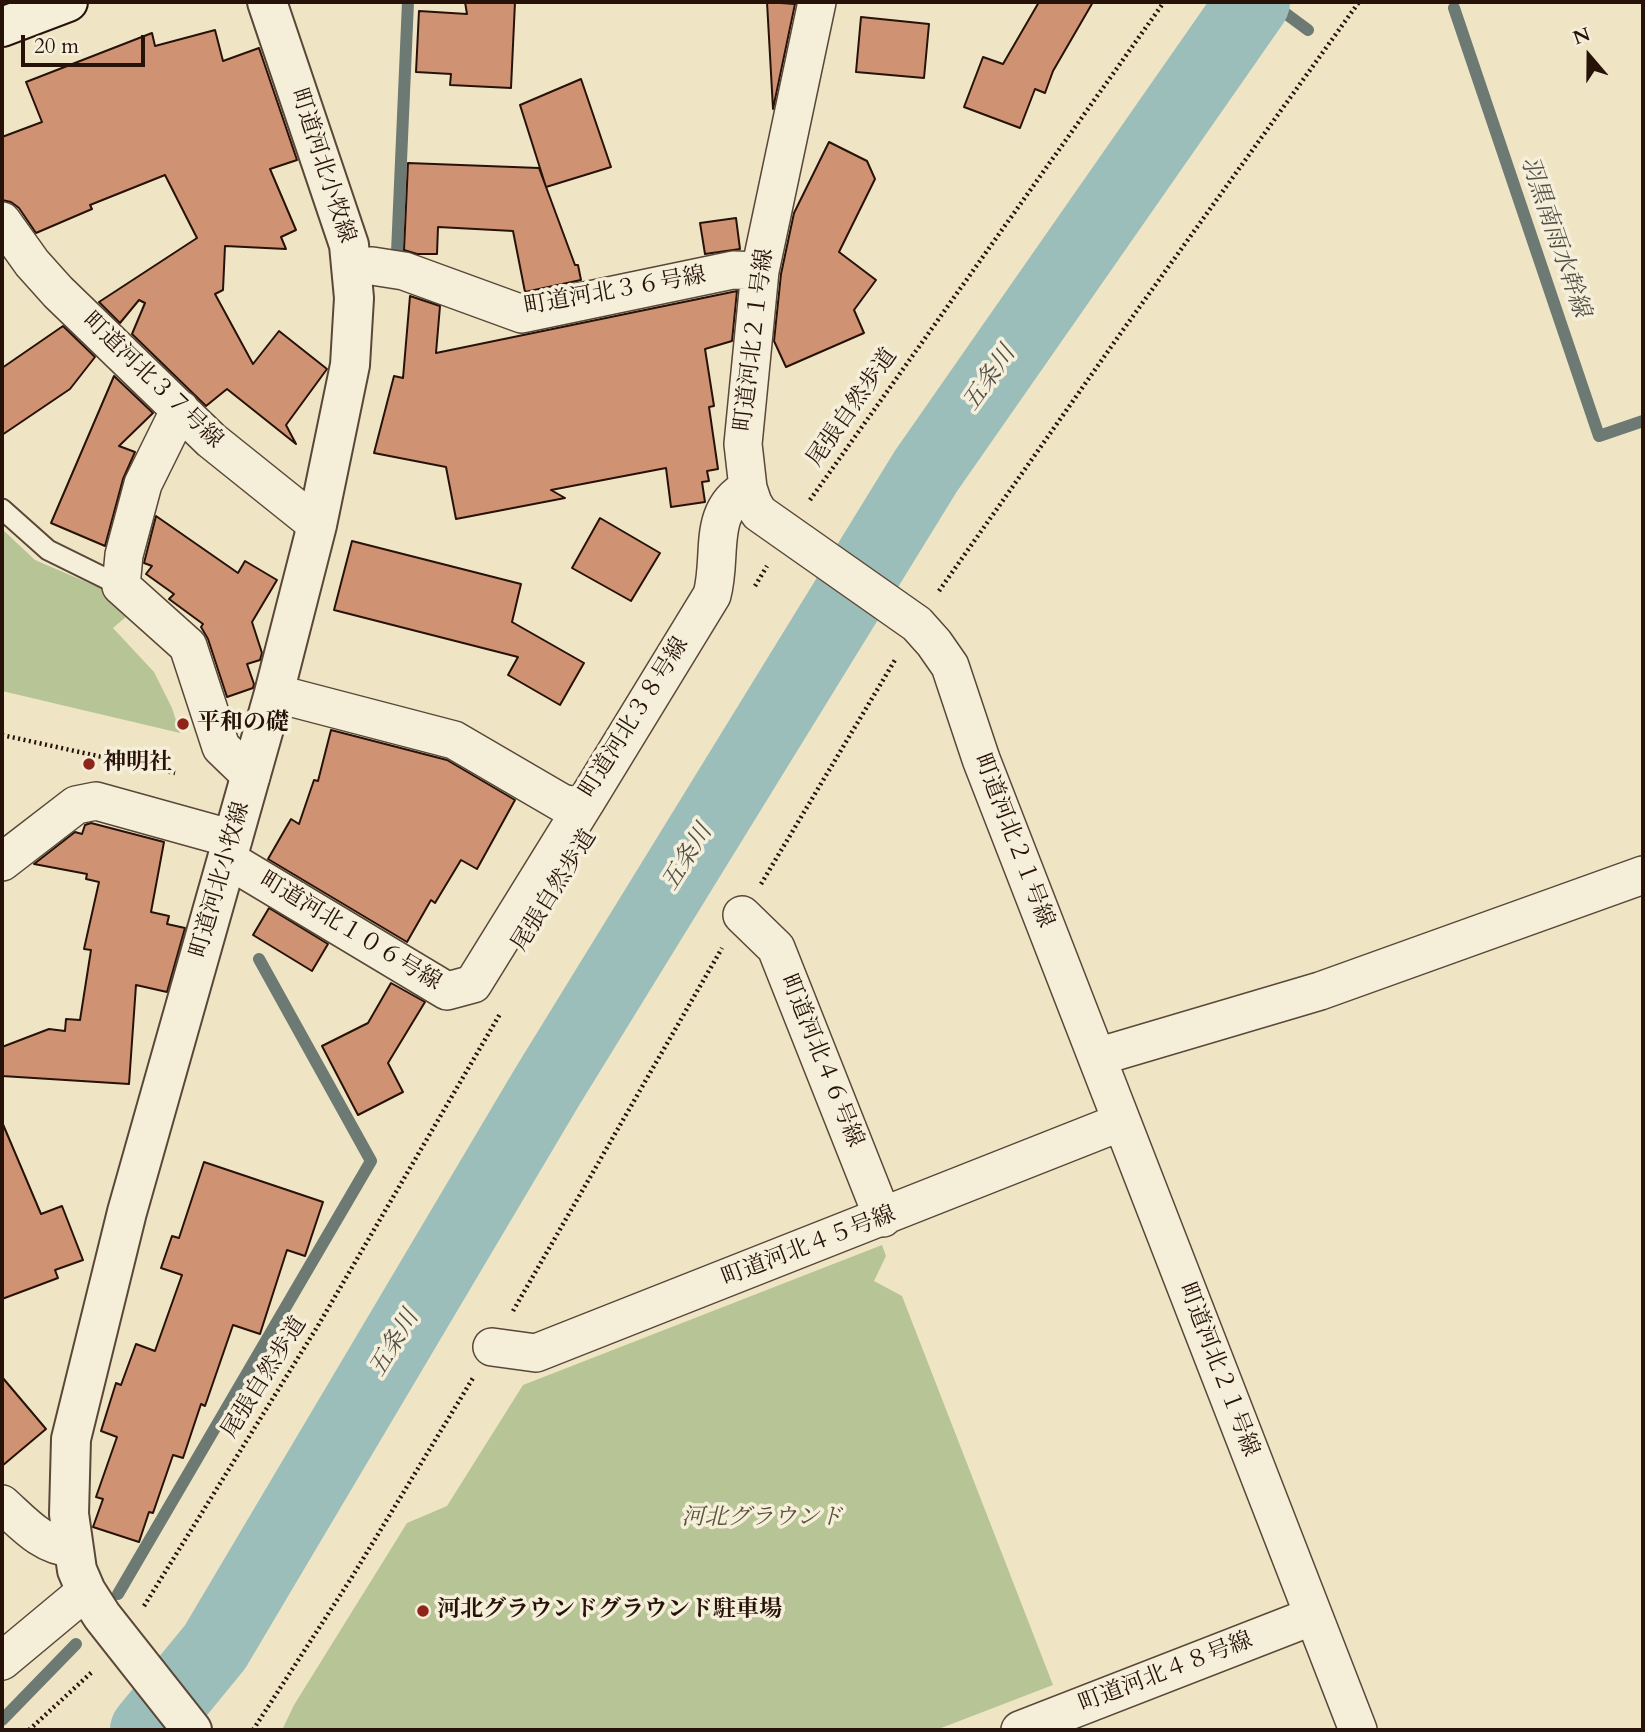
<!DOCTYPE html>
<meta charset="utf-8">
<style>
body{margin:0}
#map{position:relative;width:1645px;height:1732px;overflow:hidden;background:#efe5c5;font-family:Cardo,serif}
canvas{display:block}
.frame{position:absolute;inset:0;border:4px solid #271209;pointer-events:none}
.north{position:absolute;left:1554px;top:21px;width:70px;height:70px;-webkit-text-stroke:5px #f5eed9;paint-order:stroke;rotate:340deg;font-size:19px;font-weight:700;line-height:28px;text-align:center;color:#271209}
.north::after{content:'';display:block;margin:auto;width:24px;height:32px;background:#271209;clip-path:polygon(50% 0,100% 100%,50% 72%,0 100%)}
.scale{position:absolute;left:21px;top:35px;width:124px;height:32px;box-sizing:border-box;border:4px solid #271209;border-top:0;padding-left:9px;font-size:21px;line-height:24px;white-space:nowrap;color:#271209;-webkit-text-stroke:5px #f5eed9;paint-order:stroke}
</style>
<div id="map">
<canvas width="1645" height="1732"></canvas>
<div class="frame"></div>
<div class="north">N</div>
<div class="scale">20 m</div>
</div>
<script>
const c = document.querySelector('canvas').getContext('2d');
c.lineJoin = 'round';
function paint(path, color) { c.fillStyle = color; c.fill(path, 'evenodd'); }
function strokePath(path, color, width, dash) { c.strokeStyle = color; c.lineWidth = width; c.lineCap = dash ? 'butt' : 'round'; c.setLineDash(dash || []); c.stroke(path); }
function label(font, color, halo, rows, align = 'center') {
  c.font = font + ' Cardo,"Noto Serif JP",serif'; c.lineWidth = 7; c.setLineDash([]); c.textBaseline = 'middle'; c.strokeStyle = halo; c.fillStyle = color; for (const [text, x, y, turn = 0] of rows) {
    c.save(); c.translate(x, y); c.rotate((+turn || 0) * Math.PI / 180); c.textAlign = isNaN(turn) ? turn : align; if (halo) c.strokeText(text, 0, 0); c.fillText(text, 0, 0); c.restore();
  }
}
const green = new Path2D(`
 M 2,529 L 35,560 L 126,599 L 135,609 L 113,628 L 154,672 L 172,708 L 180,733 L 2,691 Z
 M 882,1245 L 886,1256 L 874,1281 L 902,1296 L 1053,1685 L 936,1730 L 282,1730 L 294,1705 L 407,1523 L 447,1506 L 523,1385 Z`);
const stream = new Path2D(`
 M 1270,2 L 1308,30
 M 1454,8 L 1599,436 L 1643,421
 M 397,252 L 408,2
 M 118,1594 L 371,1161 L 259,959
 M 2,1720 L 76,1644`);
const river = new Path2D(`
 M 147,1730 L 215,1647 L 547,1087 L 926,471 L 1253,2`);
const building = new Path2D(`
 M 465,2 L 515,2 L 511,88 L 450,85 L 451,74 L 416,72 L 419,11 L 467,14 Z
 M 767,2 L 795,4 L 773,109 Z
 M 1039,2 L 1093,2 L 1053,71 L 1045,93 L 1035,89 L 1020,128 L 964,107 L 983,57 L 1003,64 Z
 M 861,17 L 929,24 L 924,78 L 856,72 Z
 M 215,30 L 223,61 L 259,48 L 297,160 L 270,169 L 296,230 L 281,237 L 286,249 L 225,246 L 223,290 L 215,294 L 253,364 L 279,331 L 327,369 L 286,425 L 296,444 L 227,389 L 206,406 L 132,334 L 145,303 L 139,300 L 120,323 L 99,302 L 197,238 L 165,175 L 90,205 L 92,209 L 36,233 L 19,208 L 11,202 L 2,200 L 2,137 L 42,122 L 26,82 L 152,33 L 155,46 Z
 M 581,79 L 611,167 L 546,187 L 520,105 Z
 M 829,142 L 867,161 L 875,179 L 839,252 L 876,280 L 854,310 L 864,333 L 786,367 L 774,341 L 781,274 L 794,213 Z
 M 408,163 L 539,168 L 575,265 L 578,265 L 581,280 L 525,292 L 513,231 L 438,227 L 437,254 L 417,254 L 404,250 Z
 M 736,218 L 740,249 L 705,254 L 700,223 Z
 M 737,291 L 732,341 L 705,349 L 714,406 L 709,407 L 718,469 L 707,471 L 709,481 L 702,482 L 705,502 L 671,507 L 666,468 L 551,490 L 565,498 L 456,519 L 446,467 L 374,453 L 394,376 L 403,378 L 410,296 L 440,306 L 436,353 Z
 M 63,326 L 95,357 L 70,389 L 2,435 L 2,368 Z
 M 114,376 L 153,413 L 119,446 L 135,452 L 123,479 L 105,546 L 51,523 Z
 M 156,516 L 238,573 L 245,561 L 277,580 L 252,622 L 262,653 L 260,660 L 247,664 L 254,684 L 253,688 L 227,697 L 208,639 L 201,627 L 203,624 L 169,599 L 174,594 L 146,574 L 152,566 L 144,563 Z
 M 600,518 L 660,553 L 631,601 L 572,568 Z
 M 352,541 L 521,584 L 512,622 L 584,663 L 560,705 L 508,675 L 518,657 L 334,610 Z
 M 331,730 L 447,760 L 515,800 L 477,869 L 461,860 L 435,903 L 431,900 L 407,942 L 268,859 L 291,819 L 299,824 L 314,780 L 318,781 Z
 M 91,823 L 164,842 L 151,912 L 169,916 L 167,924 L 185,928 L 167,992 L 136,985 L 129,1084 L 2,1076 L 2,1047 L 49,1029 L 65,1031 L 66,1019 L 80,1020 L 91,950 L 84,949 L 99,882 L 86,879 L 87,874 L 34,864 L 75,832 L 82,834 L 85,825 Z
 M 269,908 L 328,944 L 312,971 L 253,935 Z
 M 391,983 L 425,1002 L 388,1063 L 403,1092 L 358,1115 L 322,1046 L 368,1023 Z
 M 2,1122 L 41,1214 L 62,1206 L 83,1260 L 55,1270 L 58,1278 L 2,1299 Z
 M 204,1162 L 323,1202 L 305,1256 L 287,1250 L 260,1334 L 233,1325 L 205,1406 L 201,1404 L 183,1458 L 173,1455 L 153,1513 L 149,1512 L 139,1542 L 93,1527 L 103,1499 L 96,1497 L 117,1437 L 101,1431 L 116,1383 L 121,1385 L 136,1344 L 155,1351 L 182,1275 L 161,1268 L 172,1236 L 179,1238 Z
 M 2,1377 L 46,1429 L 2,1466 Z`);
const path = new Path2D(`
 M 810,500 L 1164,2
 M 755,586 L 767,566
 M 939,591 L 1123,330 L 1359,2
 M 2,735 L 175,773
 M 761,884 L 895,660
 M 513,1311 L 722,948
 M 144,1606 L 319,1324 L 500,1014
 M 29,1730 L 93,1671
 M 253,1730 L 352,1577 L 473,1378`);
const service = new Path2D(`
 M 2,509 L 48,550 L 121,586`);
const minor = new Path2D(`
 M 817,2 L 760,271 L 743,444 L 748,488 L 753,503 L 759,513 L 917,624 L 934,643 L 950,666 L 981,759 L 1358,1730
 M 2,221 L 32,263 L 58,292 L 211,440 L 317,525
 M 352,267 L 372,266 L 404,271 L 522,314 L 733,270 L 760,271
 M 180,409 L 143,484 L 124,555 L 121,586 L 188,646 L 221,747 L 251,776
 M 274,693 L 454,740 L 562,803 L 570,805 L 585,803 L 712,595 C 723,555 706,511 748,488
 M 227,859 L 447,991 L 473,984 L 585,803
 M 2,862 L 76,805 L 96,801 L 233,839
 M 742,915 L 776,948 L 883,1218
 M 1097,1057 L 1320,991 L 1643,875
 M 492,1347 L 536,1353 L 1121,1122
 M 2,1504 C 22,1522 43,1547 73,1548
 M 2,1661 L 86,1591
 M 1020,1730 L 1313,1616`);
const tertiary = new Path2D(`
 M 192,1730 L 102,1616 L 86,1591 L 77,1570 L 69,1514 L 71,1439 L 127,1212 L 274,693 L 317,525 L 350,365 L 354,298 L 349,245 L 267,2`);
const secondary = new Path2D(`
 M 2,27 L 68,2`);
const markers = [
 [183,724,7,"#8f2418"],
 [89,764,7,"#8f2418"],
 [423,1611,7,"#8f2418"]
];
const streetNames = [
 ["町道河北小牧線",322,166,72],
 ["町道河北３６号線",615,292,-10],
 ["町道河北２１号線",755,340,-83],
 ["町道河北３７号線",152,381,44],
 ["尾張自然歩道",853,408,-55],
 ["町道河北３８号線",635,718,-58],
 ["町道河北２１号線",1013,841,69],
 ["町道河北小牧線",221,880,-74],
 ["尾張自然歩道",555,891,-58],
 ["町道河北１０６号線",350,932,31],
 ["町道河北４６号線",821,1061,68],
 ["町道河北４５号線",809,1247,-21],
 ["町道河北２１号線",1218,1370,69],
 ["尾張自然歩道",265,1378,-58],
 ["町道河北４８号線",1166,1673,-21]
];
const poiNames = [
 ["平和の礎",197,724],
 ["神明社",103,764],
 ["河北グラウンドグラウンド駐車場",437,1611]
];
const parkNames = [
 ["河北グラウンド",762,1519]
];
const waterNames = [
 ["羽黒南雨水幹線",1554,237,71],
 ["五条川",990,379,-55],
 ["五条川",688,858,-58],
 ["五条川",395,1344,-59]
];
paint(green, '#b7c596');
strokePath(stream, '#6d7973', 12);
strokePath(river, '#9bbeba', 74);
paint(building, '#cf9273');
strokePath(building, '#271209', 2);
strokePath(service, '#594738', 23);
strokePath(minor, '#594738', 40);
strokePath(tertiary, '#594738', 42);
strokePath(secondary, '#271209', 42);
strokePath(path, '#271209', 4.5, [2, 3.5]);
strokePath(service, '#f5eed9', 19);
strokePath(minor, '#f5eed9', 37);
strokePath(tertiary, '#f5eed9', 38);
strokePath(secondary, '#f5eed9', 38);
for (const [x, y, r, color] of markers) { const dot = new Path2D(); dot.arc(x, y, r, 0, 2 * Math.PI); c.fillStyle = color; c.fill(dot); strokePath(dot, '#f5eed9', 2.5); }
label('23px', '#271209', '#f5eed9', streetNames);
label('bold 23px', '#271209', '#f5eed9', poiNames, 'left');
label('italic 23px', '#59513a', '#f5eed9', parkNames);
label('italic 24px', '#504e47', '#f5eed9', waterNames);
</script>
